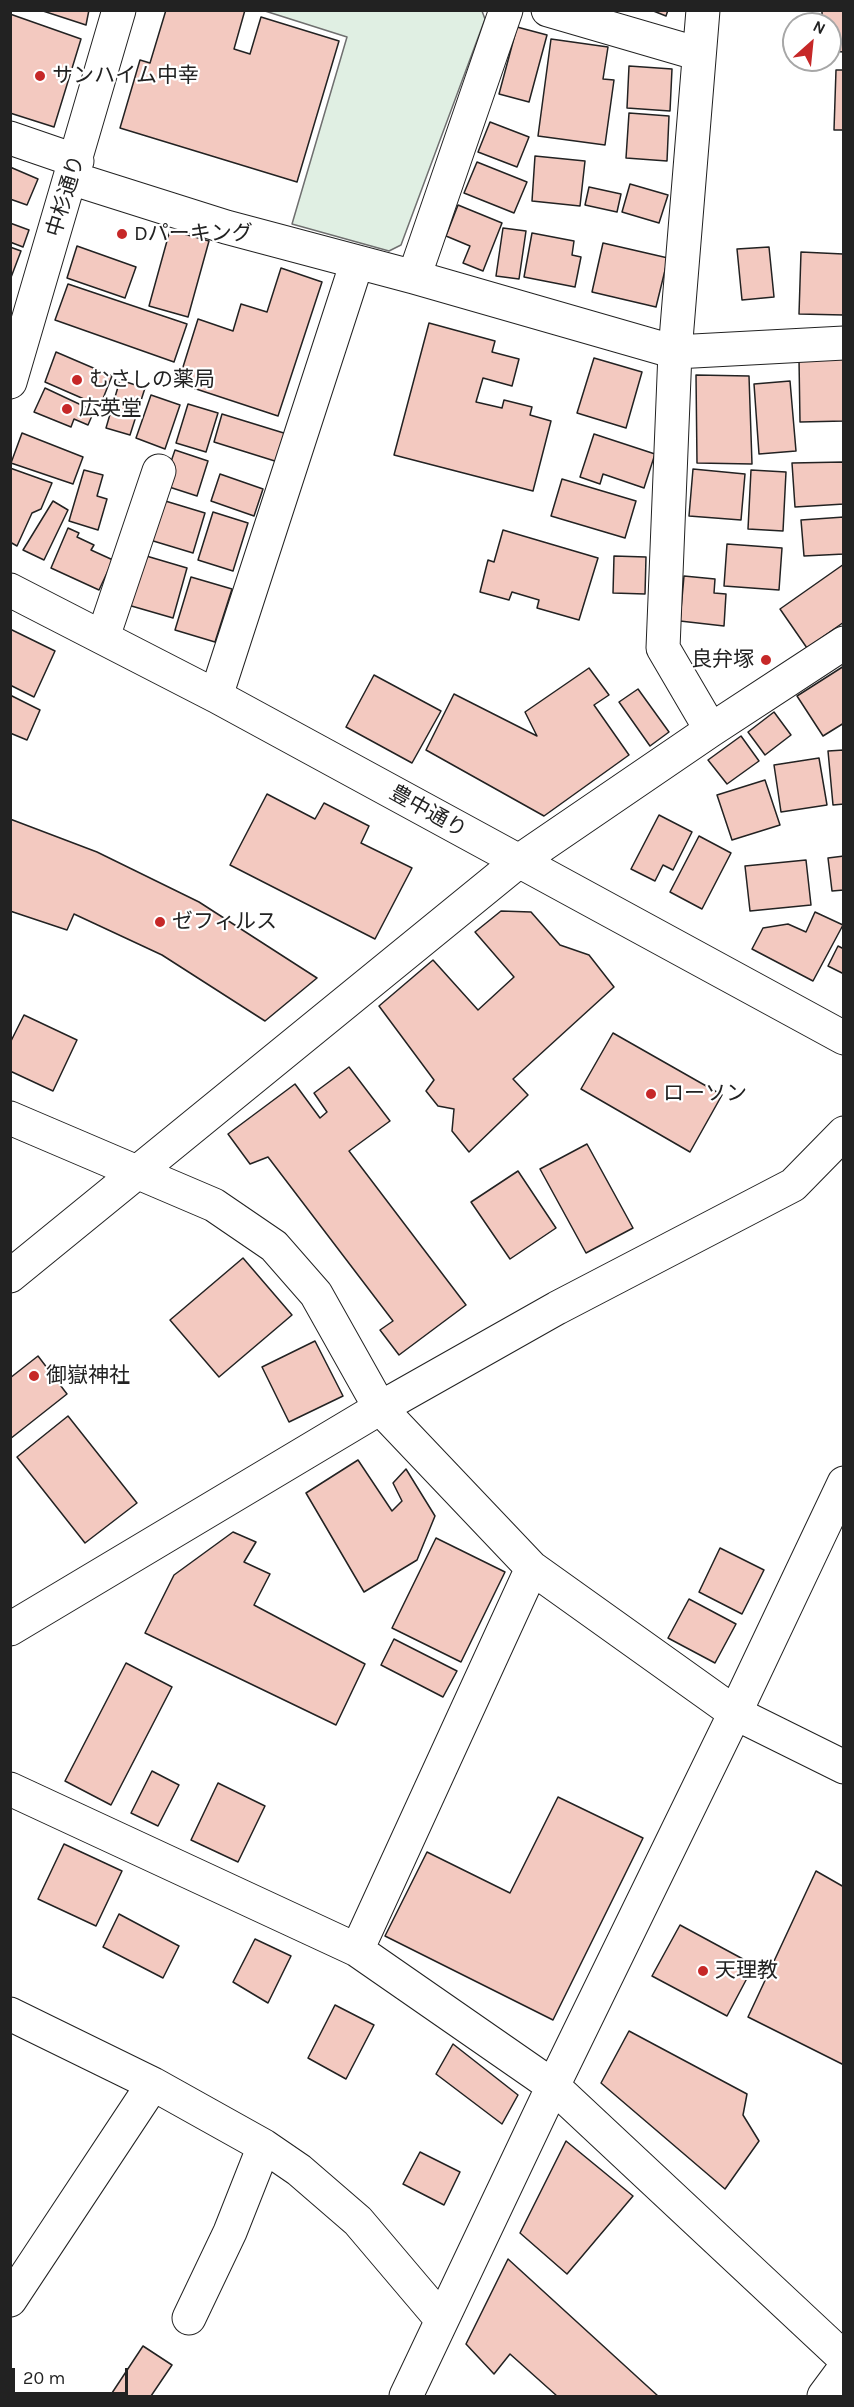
<!DOCTYPE html>
<meta charset="utf-8">
<style>
body{margin:0}
#map{position:relative;width:854px;height:2407px;overflow:hidden;background:#fff;font-family:Karla,sans-serif}
canvas{display:block}
.frame{position:absolute;inset:0;border:12px solid #222;pointer-events:none}
.north{position:absolute;left:782px;top:12px;width:60px;height:60px;box-sizing:border-box;background:#fff;border:2px solid #a7a7a7;border-radius:50%;rotate:27deg;font-size:16px;font-weight:700;line-height:24px;text-align:center;color:#222}
.north::after{content:'';display:block;margin:auto;width:21px;height:27px;background:#c62828;clip-path:polygon(50% 0,100% 100%,50% 72%,0 100%)}
.scale{position:absolute;left:12px;top:2368px;width:116px;height:27px;box-sizing:border-box;border:3px solid #222;border-top:0;padding-left:8px;font-size:18px;line-height:21px;white-space:nowrap;color:#222;-webkit-text-stroke:4px #fff;paint-order:stroke}
</style>
<div id="map">
<canvas width="854" height="2407"></canvas>
<div class="frame"></div>
<div class="north">N</div>
<div class="scale">20 m</div>
</div>
<script>
const c = document.querySelector('canvas').getContext('2d');
c.lineJoin = 'round';
function paint(path, color) { c.fillStyle = color; c.fill(path, 'evenodd'); }
function strokePath(path, color, width, dash) { c.strokeStyle = color; c.lineWidth = width; c.lineCap = dash ? 'butt' : 'round'; c.setLineDash(dash || []); c.stroke(path); }
function label(font, color, halo, rows, align = 'center') {
  c.font = font + ' Karla,"Noto Sans JP",sans-serif'; c.lineWidth = 4.5; c.setLineDash([]); c.textBaseline = 'middle'; c.strokeStyle = halo; c.fillStyle = color; for (const [text, x, y, turn = 0] of rows) {
    c.save(); c.translate(x, y); c.rotate((+turn || 0) * Math.PI / 180); c.textAlign = isNaN(turn) ? turn : align; if (halo) c.strokeText(text, 0, 0); c.fillText(text, 0, 0); c.restore();
  }
}
const green = new Path2D(`
 M 265,11 L 482,11 L 485,19 L 401,245 L 389,251 L 292,224 L 347,37 Z`);
const building = new Path2D(`
 M 40,10 L 89,10 L 86,25 Z
 M 166,10 L 245,10 L 234,49 L 250,54 L 261,17 L 339,41 L 297,182 L 120,128 L 140,60 L 150,63 Z
 M 651,10 L 668,10 L 666,16 Z
 M 822,10 L 844,10 L 844,52 L 830,51 L 830,24 L 822,24 Z
 M 10,14 L 81,39 L 54,127 L 10,113 Z
 M 517,27 L 547,35 L 529,102 L 499,94 Z
 M 551,39 L 608,47 L 603,79 L 614,80 L 605,145 L 538,136 Z
 M 629,66 L 672,69 L 670,111 L 627,108 Z
 M 836,70 L 844,70 L 844,130 L 834,130 Z
 M 629,113 L 669,116 L 667,161 L 626,158 Z
 M 490,122 L 529,137 L 517,167 L 478,152 Z
 M 535,156 L 585,161 L 580,206 L 532,201 Z
 M 477,162 L 527,182 L 514,213 L 464,193 Z
 M 10,167 L 38,179 L 27,205 L 10,199 Z
 M 630,184 L 668,195 L 659,223 L 622,212 Z
 M 589,187 L 621,194 L 617,212 L 585,205 Z
 M 458,205 L 502,223 L 483,271 L 463,263 L 470,246 L 446,236 Z
 M 10,223 L 29,230 L 23,247 L 10,242 Z
 M 503,228 L 526,231 L 519,279 L 496,276 Z
 M 170,230 L 209,241 L 188,317 L 149,306 Z
 M 532,233 L 574,241 L 572,255 L 581,257 L 575,287 L 524,277 Z
 M 844,240 L 844,315 L 799,314 L 801,252 L 843,254 Z
 M 603,243 L 668,258 L 656,307 L 592,292 Z
 M 77,246 L 136,267 L 125,298 L 67,278 Z
 M 10,247 L 21,251 L 10,280 Z
 M 769,247 L 774,297 L 742,300 L 737,249 Z
 M 281,268 L 322,282 L 278,416 L 178,383 L 198,319 L 233,331 L 241,304 L 267,312 Z
 M 68,284 L 187,324 L 174,362 L 55,320 Z
 M 429,323 L 495,341 L 492,352 L 519,359 L 512,386 L 483,378 L 476,402 L 502,408 L 504,400 L 532,407 L 530,415 L 551,421 L 533,491 L 394,455 Z
 M 56,352 L 112,376 L 100,406 L 45,382 Z
 M 594,358 L 642,372 L 626,428 L 577,413 Z
 M 799,359 L 844,359 L 844,421 L 800,422 Z
 M 696,375 L 749,376 L 752,464 L 697,463 Z
 M 120,380 L 145,388 L 130,435 L 106,428 Z
 M 790,381 L 796,451 L 759,454 L 754,384 Z
 M 45,388 L 94,411 L 88,425 L 74,419 L 71,427 L 34,412 Z
 M 151,395 L 180,405 L 165,449 L 136,438 Z
 M 188,404 L 218,413 L 206,452 L 176,443 Z
 M 222,414 L 287,434 L 278,462 L 214,442 Z
 M 22,433 L 83,457 L 73,484 L 11,463 Z
 M 594,434 L 655,454 L 644,488 L 603,474 L 600,484 L 580,477 Z
 M 175,450 L 208,461 L 197,496 L 163,485 Z
 M 844,462 L 844,504 L 795,507 L 792,463 Z
 M 10,468 L 52,483 L 41,509 L 32,513 L 17,546 L 10,542 Z
 M 693,469 L 745,474 L 741,520 L 689,516 Z
 M 84,470 L 103,475 L 97,496 L 107,499 L 98,530 L 69,521 Z
 M 751,470 L 786,472 L 783,531 L 748,529 Z
 M 220,474 L 263,489 L 254,516 L 211,501 Z
 M 562,479 L 636,501 L 625,538 L 551,516 Z
 M 162,500 L 205,513 L 193,553 L 150,540 Z
 M 53,501 L 68,510 L 44,560 L 23,550 Z
 M 213,512 L 248,523 L 233,571 L 198,560 Z
 M 844,517 L 844,554 L 804,556 L 801,520 Z
 M 68,528 L 79,533 L 77,537 L 94,545 L 91,550 L 113,560 L 99,590 L 51,568 Z
 M 503,530 L 598,558 L 579,620 L 537,608 L 539,600 L 512,592 L 509,600 L 480,592 L 488,560 L 494,562 Z
 M 727,544 L 782,548 L 779,590 L 724,586 Z
 M 143,555 L 187,568 L 173,618 L 128,605 Z
 M 614,556 L 646,557 L 645,594 L 613,593 Z
 M 844,564 L 844,622 L 807,648 L 780,609 Z
 M 684,576 L 715,579 L 714,593 L 726,594 L 724,626 L 680,621 Z
 M 191,577 L 232,589 L 215,642 L 175,630 Z
 M 10,629 L 55,651 L 34,697 L 10,685 Z
 M 844,666 L 844,723 L 823,736 L 797,696 Z
 M 589,668 L 609,695 L 594,705 L 629,755 L 544,816 L 426,750 L 454,694 L 537,736 L 525,712 Z
 M 374,675 L 441,711 L 412,763 L 346,727 Z
 M 638,689 L 669,732 L 650,746 L 619,702 Z
 M 10,695 L 40,710 L 27,740 L 10,733 Z
 M 774,712 L 791,735 L 765,755 L 748,732 Z
 M 741,736 L 759,761 L 727,784 L 708,760 Z
 M 844,750 L 844,804 L 833,805 L 828,751 Z
 M 819,758 L 827,805 L 781,812 L 774,765 Z
 M 765,780 L 780,825 L 732,840 L 717,795 Z
 M 267,794 L 315,819 L 324,803 L 369,826 L 361,843 L 412,868 L 375,939 L 230,865 Z
 M 659,815 L 692,832 L 673,870 L 663,865 L 655,881 L 631,869 Z
 M 10,819 L 97,852 L 199,902 L 317,978 L 265,1021 L 162,955 L 74,914 L 67,930 L 10,911 Z
 M 699,836 L 731,853 L 702,909 L 670,892 Z
 M 844,856 L 844,890 L 832,891 L 828,858 Z
 M 806,860 L 811,905 L 750,911 L 745,866 Z
 M 501,911 L 531,912 L 560,945 L 589,955 L 614,987 L 513,1079 L 528,1095 L 469,1152 L 452,1131 L 454,1109 L 438,1106 L 426,1091 L 434,1080 L 379,1006 L 433,960 L 478,1010 L 514,977 L 475,932 Z
 M 815,912 L 843,925 L 813,981 L 752,949 L 763,928 L 788,924 L 806,932 Z
 M 838,946 L 844,949 L 844,974 L 828,966 Z
 M 24,1015 L 77,1040 L 53,1091 L 10,1071 L 10,1043 Z
 M 613,1033 L 722,1095 L 690,1152 L 581,1089 Z
 M 349,1067 L 390,1121 L 349,1151 L 466,1305 L 399,1355 L 380,1330 L 393,1321 L 268,1157 L 250,1164 L 228,1134 L 295,1084 L 320,1118 L 327,1112 L 314,1093 Z
 M 587,1144 L 633,1228 L 586,1253 L 540,1169 Z
 M 518,1171 L 556,1228 L 510,1259 L 471,1202 Z
 M 243,1258 L 292,1315 L 219,1377 L 170,1320 Z
 M 315,1341 L 343,1396 L 289,1422 L 262,1367 Z
 M 38,1356 L 67,1394 L 10,1439 L 10,1378 Z
 M 68,1416 L 137,1503 L 85,1543 L 17,1457 Z
 M 358,1460 L 392,1511 L 402,1501 L 393,1483 L 406,1469 L 435,1516 L 417,1560 L 364,1592 L 306,1493 Z
 M 233,1532 L 256,1542 L 244,1562 L 270,1574 L 254,1605 L 365,1664 L 336,1725 L 145,1633 L 174,1575 Z
 M 436,1538 L 505,1572 L 461,1662 L 392,1628 Z
 M 720,1548 L 764,1570 L 742,1614 L 699,1592 Z
 M 689,1599 L 736,1624 L 715,1663 L 668,1638 Z
 M 394,1639 L 457,1671 L 443,1697 L 381,1665 Z
 M 126,1663 L 172,1687 L 111,1805 L 65,1781 Z
 M 152,1771 L 179,1785 L 158,1826 L 131,1813 Z
 M 218,1783 L 265,1806 L 238,1862 L 191,1840 Z
 M 558,1797 L 643,1838 L 553,2020 L 385,1936 L 427,1852 L 510,1893 Z
 M 64,1844 L 122,1871 L 96,1926 L 38,1899 Z
 M 816,1871 L 844,1887 L 844,2065 L 748,2017 Z
 M 119,1914 L 179,1946 L 163,1978 L 103,1947 Z
 M 680,1925 L 754,1965 L 727,2016 L 652,1976 Z
 M 255,1939 L 291,1956 L 268,2003 L 233,1982 Z
 M 335,2005 L 374,2025 L 346,2079 L 308,2058 Z
 M 629,2031 L 747,2094 L 743,2115 L 759,2141 L 725,2189 L 601,2083 Z
 M 453,2044 L 518,2095 L 502,2124 L 436,2074 Z
 M 566,2141 L 633,2196 L 567,2274 L 520,2233 Z
 M 420,2152 L 460,2172 L 444,2205 L 403,2184 Z
 M 508,2259 L 658,2396 L 557,2396 L 510,2354 L 494,2374 L 466,2344 Z
 M 143,2346 L 172,2365 L 151,2396 L 110,2396 Z`);
const minor = new Path2D(`
 M 548,10 L 699,54
 M 703,10 L 675,352 L 663,648 L 711,730
 M 10,138 L 77,161
 M 71,178 L 226,227 L 414,277 L 675,352 L 844,343
 M 414,277 L 506,10
 M 10,590 L 216,696 L 844,1038
 M 103,637 L 159,471
 M 216,696 L 357,262
 M 10,1118 L 214,1205 L 274,1246 L 316,1294 L 380,1408 L 532,1568 L 735,1713 L 844,1767
 M 10,1276 L 519,861 L 711,730 L 844,643
 M 10,1629 L 380,1408 L 557,1308 L 793,1185 L 844,1133
 M 10,1789 L 357,1950 L 553,2086 L 844,2358
 M 357,1950 L 532,1568
 M 10,2014 L 153,2084 L 264,2146 L 299,2170 L 358,2221 L 442,2320
 M 10,2300 L 153,2084
 M 189,2318 L 230,2232 L 264,2146
 M 406,2396 L 553,2086 L 735,1713 L 844,1483
 M 824,2396 L 844,2369`);
const major = new Path2D(`
 M 10,382 L 119,10`);
const markers = [
 [40,76,6,"#c62828"],
 [122,234,6,"#c62828"],
 [77,380,6,"#c62828"],
 [67,409,6,"#c62828"],
 [766,660,6,"#c62828"],
 [160,922,6,"#c62828"],
 [651,1094,6,"#c62828"],
 [34,1376,6,"#c62828"],
 [703,1971,6,"#c62828"]
];
const poiNames = [
 ["サンハイム中幸",52,76],
 ["Dパーキング",134,234],
 ["むさしの薬局",89,380],
 ["広英堂",79,409],
 ["良弁塚",754,660,"right"],
 ["ゼフィルス",172,922],
 ["ローソン",663,1094],
 ["御嶽神社",46,1376],
 ["天理教",715,1971]
];
const streetNames = [
 ["中杉通り",66,196,-73],
 ["豊中通り",428,812,29]
];
paint(green, '#e0efe3');
strokePath(green, '#6f6f6f', 1.5);
paint(building, '#f3c9c0');
strokePath(building, '#222', 1.5);
strokePath(minor, '#222', 35);
strokePath(major, '#222', 35);
strokePath(minor, '#fff', 33);
strokePath(major, '#fff', 33);
for (const [x, y, r, color] of markers) { const dot = new Path2D(); dot.arc(x, y, r, 0, 2 * Math.PI); c.fillStyle = color; c.fill(dot); strokePath(dot, '#fff', 2); }
label('21px', '#222', '#fff', poiNames, 'left');
label('21px', '#222', '#fff', streetNames);
</script>
